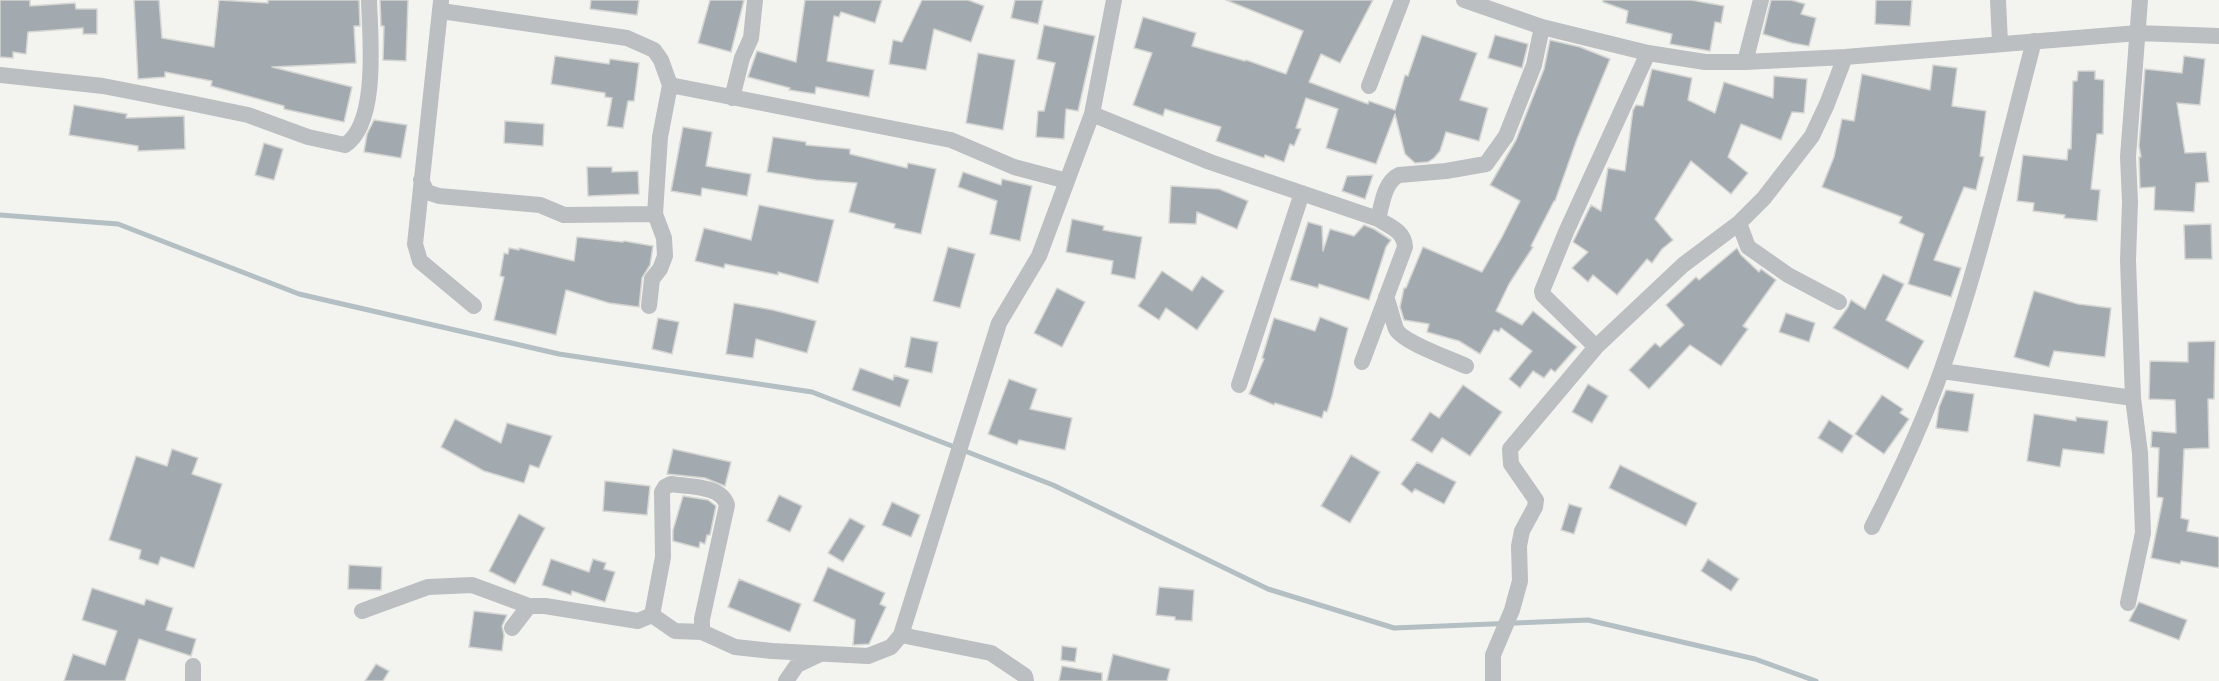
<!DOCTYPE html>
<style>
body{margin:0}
canvas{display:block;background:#f3f3f0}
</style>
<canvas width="2219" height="681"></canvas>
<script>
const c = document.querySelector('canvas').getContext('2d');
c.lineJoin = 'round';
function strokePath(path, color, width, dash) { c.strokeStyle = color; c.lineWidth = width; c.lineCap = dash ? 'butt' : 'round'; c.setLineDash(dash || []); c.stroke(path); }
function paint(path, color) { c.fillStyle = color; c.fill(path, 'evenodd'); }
const stream = new Path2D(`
 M 0,215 L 118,224 L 299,294 L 559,354 L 812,392 L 1053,485 L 1268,589 L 1394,628 L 1588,620 L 1755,659 L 1816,681`);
const building = new Path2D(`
 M 0,0 L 30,0 L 30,6 L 75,3 L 76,9 L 97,9 L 97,34 L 83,34 L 83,28 L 28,32 L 26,54 L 13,52 L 13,58 L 0,57 Z
 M 134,0 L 159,0 L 162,38 L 214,47 L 219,0 L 268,3 L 268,0 L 359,0 L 360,26 L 354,26 L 356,63 L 272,67 L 352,87 L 344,122 L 284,109 L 284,106 L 211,86 L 212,81 L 165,72 L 165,77 L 138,79 Z
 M 380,0 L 408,0 L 406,61 L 383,60 L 384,26 L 381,26 Z
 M 591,0 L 639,0 L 637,15 L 590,9 Z
 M 710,0 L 744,0 L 731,52 L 698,43 Z
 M 805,0 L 882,0 L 875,23 L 841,12 L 839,17 L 834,16 L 827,61 L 874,70 L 869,97 L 816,87 L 815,94 L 789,90 L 790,88 L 748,77 L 757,51 L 796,62 Z
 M 922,0 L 968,0 L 984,6 L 971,42 L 934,29 L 926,70 L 889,64 L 893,40 L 902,42 Z
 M 1015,0 L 1043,0 L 1038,24 L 1011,18 Z
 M 1226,0 L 1373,0 L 1340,63 L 1321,54 L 1309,82 L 1368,104 L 1369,101 L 1395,110 L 1405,75 L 1408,76 L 1422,35 L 1477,53 L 1460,100 L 1488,108 L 1479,141 L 1446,132 L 1440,151 L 1434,158 L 1428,162 L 1415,163 L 1405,154 L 1395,114 L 1376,164 L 1326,148 L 1338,109 L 1306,98 L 1296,128 L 1301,129 L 1294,146 L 1290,144 L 1284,162 L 1265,155 L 1264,158 L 1216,141 L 1221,127 L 1165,109 L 1163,116 L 1133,105 L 1152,53 L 1134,48 L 1143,17 L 1196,33 L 1192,46 L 1245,61 L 1246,60 L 1286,74 L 1303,31 Z
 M 1603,0 L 1691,0 L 1724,6 L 1721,23 L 1715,22 L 1710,51 L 1670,44 L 1672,34 L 1626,23 L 1628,11 L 1603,2 Z
 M 1771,0 L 1791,0 L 1805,4 L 1801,14 L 1816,18 L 1809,46 L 1792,43 L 1763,34 Z
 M 1876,0 L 1912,0 L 1910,26 L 1875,24 Z
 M 1044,25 L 1095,36 L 1078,111 L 1066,109 L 1064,139 L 1036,137 L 1038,111 L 1044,111 L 1055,63 L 1037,59 Z
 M 1495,35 L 1528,44 L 1522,68 L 1488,58 Z
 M 1550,40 L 1580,47 L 1610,59 L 1577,139 L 1555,201 L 1554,201 L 1531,246 L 1533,247 L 1509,284 L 1496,311 L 1522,325 L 1533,311 L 1577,347 L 1555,372 L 1551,369 L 1544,378 L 1533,371 L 1520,388 L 1509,379 L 1532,351 L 1501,328 L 1499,332 L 1494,330 L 1480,354 L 1459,341 L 1427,332 L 1429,324 L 1404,320 L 1400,307 L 1404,288 L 1406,288 L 1423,247 L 1482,272 L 1502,237 L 1520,201 L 1490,185 L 1516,140 L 1544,69 Z
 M 978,53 L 1015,60 L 1003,130 L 966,123 Z
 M 555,56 L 609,64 L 610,59 L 639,63 L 634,101 L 628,101 L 623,128 L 607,126 L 612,98 L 605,97 L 605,93 L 551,84 Z
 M 2184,56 L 2205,59 L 2200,105 L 2177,103 L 2185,153 L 2206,152 L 2209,182 L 2196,183 L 2194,212 L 2154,210 L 2155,187 L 2140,188 L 2139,157 L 2141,157 L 2139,146 L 2145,69 L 2182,73 Z
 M 1933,65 L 1957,68 L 1952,106 L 1986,111 L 1980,156 L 1984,157 L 1976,190 L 1964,187 L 1934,260 L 1961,268 L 1951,297 L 1908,284 L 1924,234 L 1899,223 L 1902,217 L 1822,187 L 1834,157 L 1842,119 L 1854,121 L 1862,74 L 1930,90 Z
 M 1652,69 L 1692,78 L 1688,100 L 1715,113 L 1724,82 L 1773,98 L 1774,76 L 1807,79 L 1804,113 L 1792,112 L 1781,140 L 1741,124 L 1728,157 L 1748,173 L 1731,194 L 1691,161 L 1655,219 L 1673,240 L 1662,249 L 1652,263 L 1647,259 L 1617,295 L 1593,275 L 1588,282 L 1572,268 L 1588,252 L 1573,242 L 1591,205 L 1601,211 L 1608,168 L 1625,171 L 1633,110 L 1636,105 L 1643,106 Z
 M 2078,71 L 2095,71 L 2095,79 L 2104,80 L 2103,134 L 2097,134 L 2091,189 L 2100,190 L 2097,221 L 2064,218 L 2065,215 L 2033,211 L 2034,203 L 2017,201 L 2023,155 L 2067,160 L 2068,149 L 2071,149 L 2073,81 L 2077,81 Z
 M 74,105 L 127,114 L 126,118 L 184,116 L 185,149 L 138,151 L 138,146 L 69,135 Z
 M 374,120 L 407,125 L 401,158 L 364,152 L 367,134 Z
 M 505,121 L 544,124 L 543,146 L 504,143 Z
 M 683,127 L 712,132 L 706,166 L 751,174 L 747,196 L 702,188 L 701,196 L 671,191 Z
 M 773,137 L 806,142 L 806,145 L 850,149 L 850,154 L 907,168 L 908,163 L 936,169 L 921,234 L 894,228 L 895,224 L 849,212 L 857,183 L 816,180 L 767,172 Z
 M 264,143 L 283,149 L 274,180 L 255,175 Z
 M 587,167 L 612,167 L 612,172 L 638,171 L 639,194 L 588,196 Z
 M 963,172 L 1001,185 L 1002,179 L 1032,186 L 1020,241 L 990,234 L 997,201 L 958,187 Z
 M 1373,175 L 1365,199 L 1342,191 L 1347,176 Z
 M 1171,186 L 1219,189 L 1248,201 L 1237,229 L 1197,212 L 1196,224 L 1169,223 Z
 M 759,205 L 834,220 L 818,283 L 778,272 L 778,275 L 725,264 L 724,268 L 695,261 L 704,228 L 751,240 Z
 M 1072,219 L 1104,226 L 1103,230 L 1142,237 L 1135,279 L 1111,274 L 1113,261 L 1066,252 Z
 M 1308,222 L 1322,226 L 1323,251 L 1330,229 L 1354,236 L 1364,225 L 1374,229 L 1391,240 L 1386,247 L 1369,300 L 1319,284 L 1318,288 L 1290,280 Z
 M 2211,224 L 2212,259 L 2185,259 L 2184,225 Z
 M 577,237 L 623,242 L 624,241 L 653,246 L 650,265 L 642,278 L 639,307 L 609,303 L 566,290 L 556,335 L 494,320 L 504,277 L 500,276 L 504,253 L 508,254 L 509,248 L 519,250 L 519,248 L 574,261 Z
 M 948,247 L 975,254 L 960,308 L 933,301 Z
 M 1737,248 L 1741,255 L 1759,272 L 1761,269 L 1776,280 L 1743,326 L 1748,329 L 1721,366 L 1690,345 L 1649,389 L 1629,370 L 1655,343 L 1660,347 L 1684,325 L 1666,305 L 1696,277 L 1699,280 Z
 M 1162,271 L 1192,291 L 1202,276 L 1224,291 L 1197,330 L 1166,308 L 1159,320 L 1138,306 Z
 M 1883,274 L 1904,284 L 1886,320 L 1924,341 L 1908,369 L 1833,328 L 1848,307 L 1851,300 L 1865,309 Z
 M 1057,288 L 1085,302 L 1062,347 L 1034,333 Z
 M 2034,291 L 2078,304 L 2111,308 L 2105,357 L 2054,351 L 2049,367 L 2014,357 Z
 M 734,303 L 773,310 L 816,321 L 807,353 L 756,339 L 753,358 L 726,354 Z
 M 1786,313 L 1815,323 L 1809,342 L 1779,332 Z
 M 1320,317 L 1348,328 L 1332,396 L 1327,412 L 1324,411 L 1322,418 L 1275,403 L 1274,405 L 1249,394 L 1264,359 L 1262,358 L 1274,318 L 1315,331 Z
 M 658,318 L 679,322 L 672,354 L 652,349 Z
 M 911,337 L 938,342 L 932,373 L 905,367 Z
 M 2215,341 L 2214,399 L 2208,399 L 2209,448 L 2184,449 L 2181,518 L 2189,520 L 2187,531 L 2219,537 L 2219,568 L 2181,561 L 2180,564 L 2151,558 L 2163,498 L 2157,497 L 2159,448 L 2151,447 L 2152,431 L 2176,433 L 2175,400 L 2149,399 L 2150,361 L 2188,362 L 2188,342 Z
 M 860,368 L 893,380 L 894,375 L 909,380 L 900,407 L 852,390 Z
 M 1009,379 L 1037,389 L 1030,409 L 1072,418 L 1065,450 L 1019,440 L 1017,445 L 988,434 Z
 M 1588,384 L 1608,396 L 1592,423 L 1572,412 Z
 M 1463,385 L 1502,412 L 1470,456 L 1442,438 L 1432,453 L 1411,440 L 1430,412 L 1439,418 Z
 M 1946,390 L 1974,394 L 1968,432 L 1936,428 L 1939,407 Z
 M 1882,395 L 1903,409 L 1900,413 L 1909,419 L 1884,454 L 1855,434 Z
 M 2034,414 L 2076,421 L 2076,417 L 2108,421 L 2104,454 L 2063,449 L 2060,467 L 2027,461 Z
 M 455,419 L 501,443 L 507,423 L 552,436 L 539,468 L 530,465 L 524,483 L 484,471 L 441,447 Z
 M 1829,420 L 1853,436 L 1842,453 L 1818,438 Z
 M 172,449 L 198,458 L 192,474 L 222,484 L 194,568 L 161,557 L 158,565 L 139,559 L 141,550 L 109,540 L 136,456 L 167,466 Z
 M 673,449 L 731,462 L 725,486 L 705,478 L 667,474 Z
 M 1351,455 L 1380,472 L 1350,523 L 1321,506 Z
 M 1417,462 L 1456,482 L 1444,504 L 1415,489 L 1412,493 L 1401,484 Z
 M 1620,465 L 1697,503 L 1686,526 L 1609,488 Z
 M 605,481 L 650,486 L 647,515 L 603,511 Z
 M 779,495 L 802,506 L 790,532 L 767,521 Z
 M 683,496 L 708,500 L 716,506 L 710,535 L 707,535 L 705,544 L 700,542 L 699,548 L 673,541 L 673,530 Z
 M 892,502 L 920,515 L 911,537 L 882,525 Z
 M 1569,504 L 1582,508 L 1574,534 L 1561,530 Z
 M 519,514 L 545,528 L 515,584 L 489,571 Z
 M 850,518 L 865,526 L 843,562 L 828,553 Z
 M 551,559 L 589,572 L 593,559 L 606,563 L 604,569 L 615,572 L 605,602 L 572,591 L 571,595 L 542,585 Z
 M 1708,559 L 1739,579 L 1731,591 L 1701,571 Z
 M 349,565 L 382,567 L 381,590 L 348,589 Z
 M 828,567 L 885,593 L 880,604 L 886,607 L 869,644 L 853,645 L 855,620 L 813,601 Z
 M 739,579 L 801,604 L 790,632 L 728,607 Z
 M 1159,587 L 1194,590 L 1192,621 L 1175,620 L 1175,617 L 1156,615 Z
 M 92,588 L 144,605 L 146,599 L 173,608 L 166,630 L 196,639 L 191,656 L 139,639 L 125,681 L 64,681 L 73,654 L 105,665 L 117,631 L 82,620 Z
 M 2139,602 L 2187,620 L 2179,640 L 2129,621 Z
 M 474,611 L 507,615 L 502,626 L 504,635 L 502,651 L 469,647 Z
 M 1062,646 L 1077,648 L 1075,662 L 1061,660 Z
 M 1113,654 L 1170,669 L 1167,681 L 1107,681 Z
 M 376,664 L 389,671 L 383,681 L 365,681 Z
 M 1062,666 L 1102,673 L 1102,681 L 1059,681 Z`);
const minor = new Path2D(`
 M 1464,0 L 1542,27 L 1648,53 L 1705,62 L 1745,62 L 1845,57 L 2138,33 L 2219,36
 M 1998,0 L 2000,43
 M 441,1 L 415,244 L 420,261 L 474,306
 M 441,11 L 627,38 L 654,50 L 661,60 L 670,85 L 660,137 L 655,214 L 664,238 L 665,256 L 660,269 L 652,279 L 649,306
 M 1745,62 L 1761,0
 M 0,75 L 103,86 L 190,103 L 248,115 L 308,137 L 345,145 C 379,123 370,36 369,0
 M 670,85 L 951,140 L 1014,167 L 1067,181
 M 1369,86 L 1402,0
 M 732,98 L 742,58 L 751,38 L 755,0
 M 1092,114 L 1210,162 L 1378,219 C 1391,227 1404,231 1405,247 L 1362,362
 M 421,180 L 427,192 L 439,196 L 540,205 L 564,215 L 655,214
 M 1378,219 C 1382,205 1384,182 1399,175 L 1446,171 L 1486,164 L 1506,136 L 1534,65 L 1542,27
 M 1739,223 L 1748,247 L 1788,275 L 1839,302
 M 1386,297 C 1390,307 1393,321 1396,329 C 1402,342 1451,359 1466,366
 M 1596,347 L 1543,295 L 1542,291 L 1566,232 L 1648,53
 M 1942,371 L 2133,398
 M 1239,385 L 1302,193
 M 1872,527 C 1898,476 1923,424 1942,369 C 1980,263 2005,151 2034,41
 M 2128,603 L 2143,533 L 2140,453 L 2133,398 L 2128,260 L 2130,202 L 2128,157 L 2140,0
 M 362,611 L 428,587 L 472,585 L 529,606
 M 652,615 L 675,631 L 702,632 L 735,647 L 772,651 L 868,656 L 891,647 L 901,635 L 999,323 L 1039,256 L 1092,114 L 1114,0
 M 652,615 L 663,557 L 662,492 L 665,487 L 671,484 C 689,487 721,485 727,505 L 702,619 L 702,632
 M 512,628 L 529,606 L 545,606 L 638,621 L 652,615
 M 901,635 L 991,653 L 1025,676 L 1026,681
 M 193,666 L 193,681
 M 786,681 L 797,665 L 818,655
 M 1493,681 L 1493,655 L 1512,610 L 1520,581 L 1519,546 L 1522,531 L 1535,507 L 1536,500 L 1511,464 L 1510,449 L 1596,347 L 1683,265 L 1739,223 L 1764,198 L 1812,136 L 1827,104 L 1845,57`);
strokePath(stream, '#b4bfc3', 5);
paint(building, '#a3aaaf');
strokePath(building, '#d5d5d3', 1.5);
strokePath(minor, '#bbbfc2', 16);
</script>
